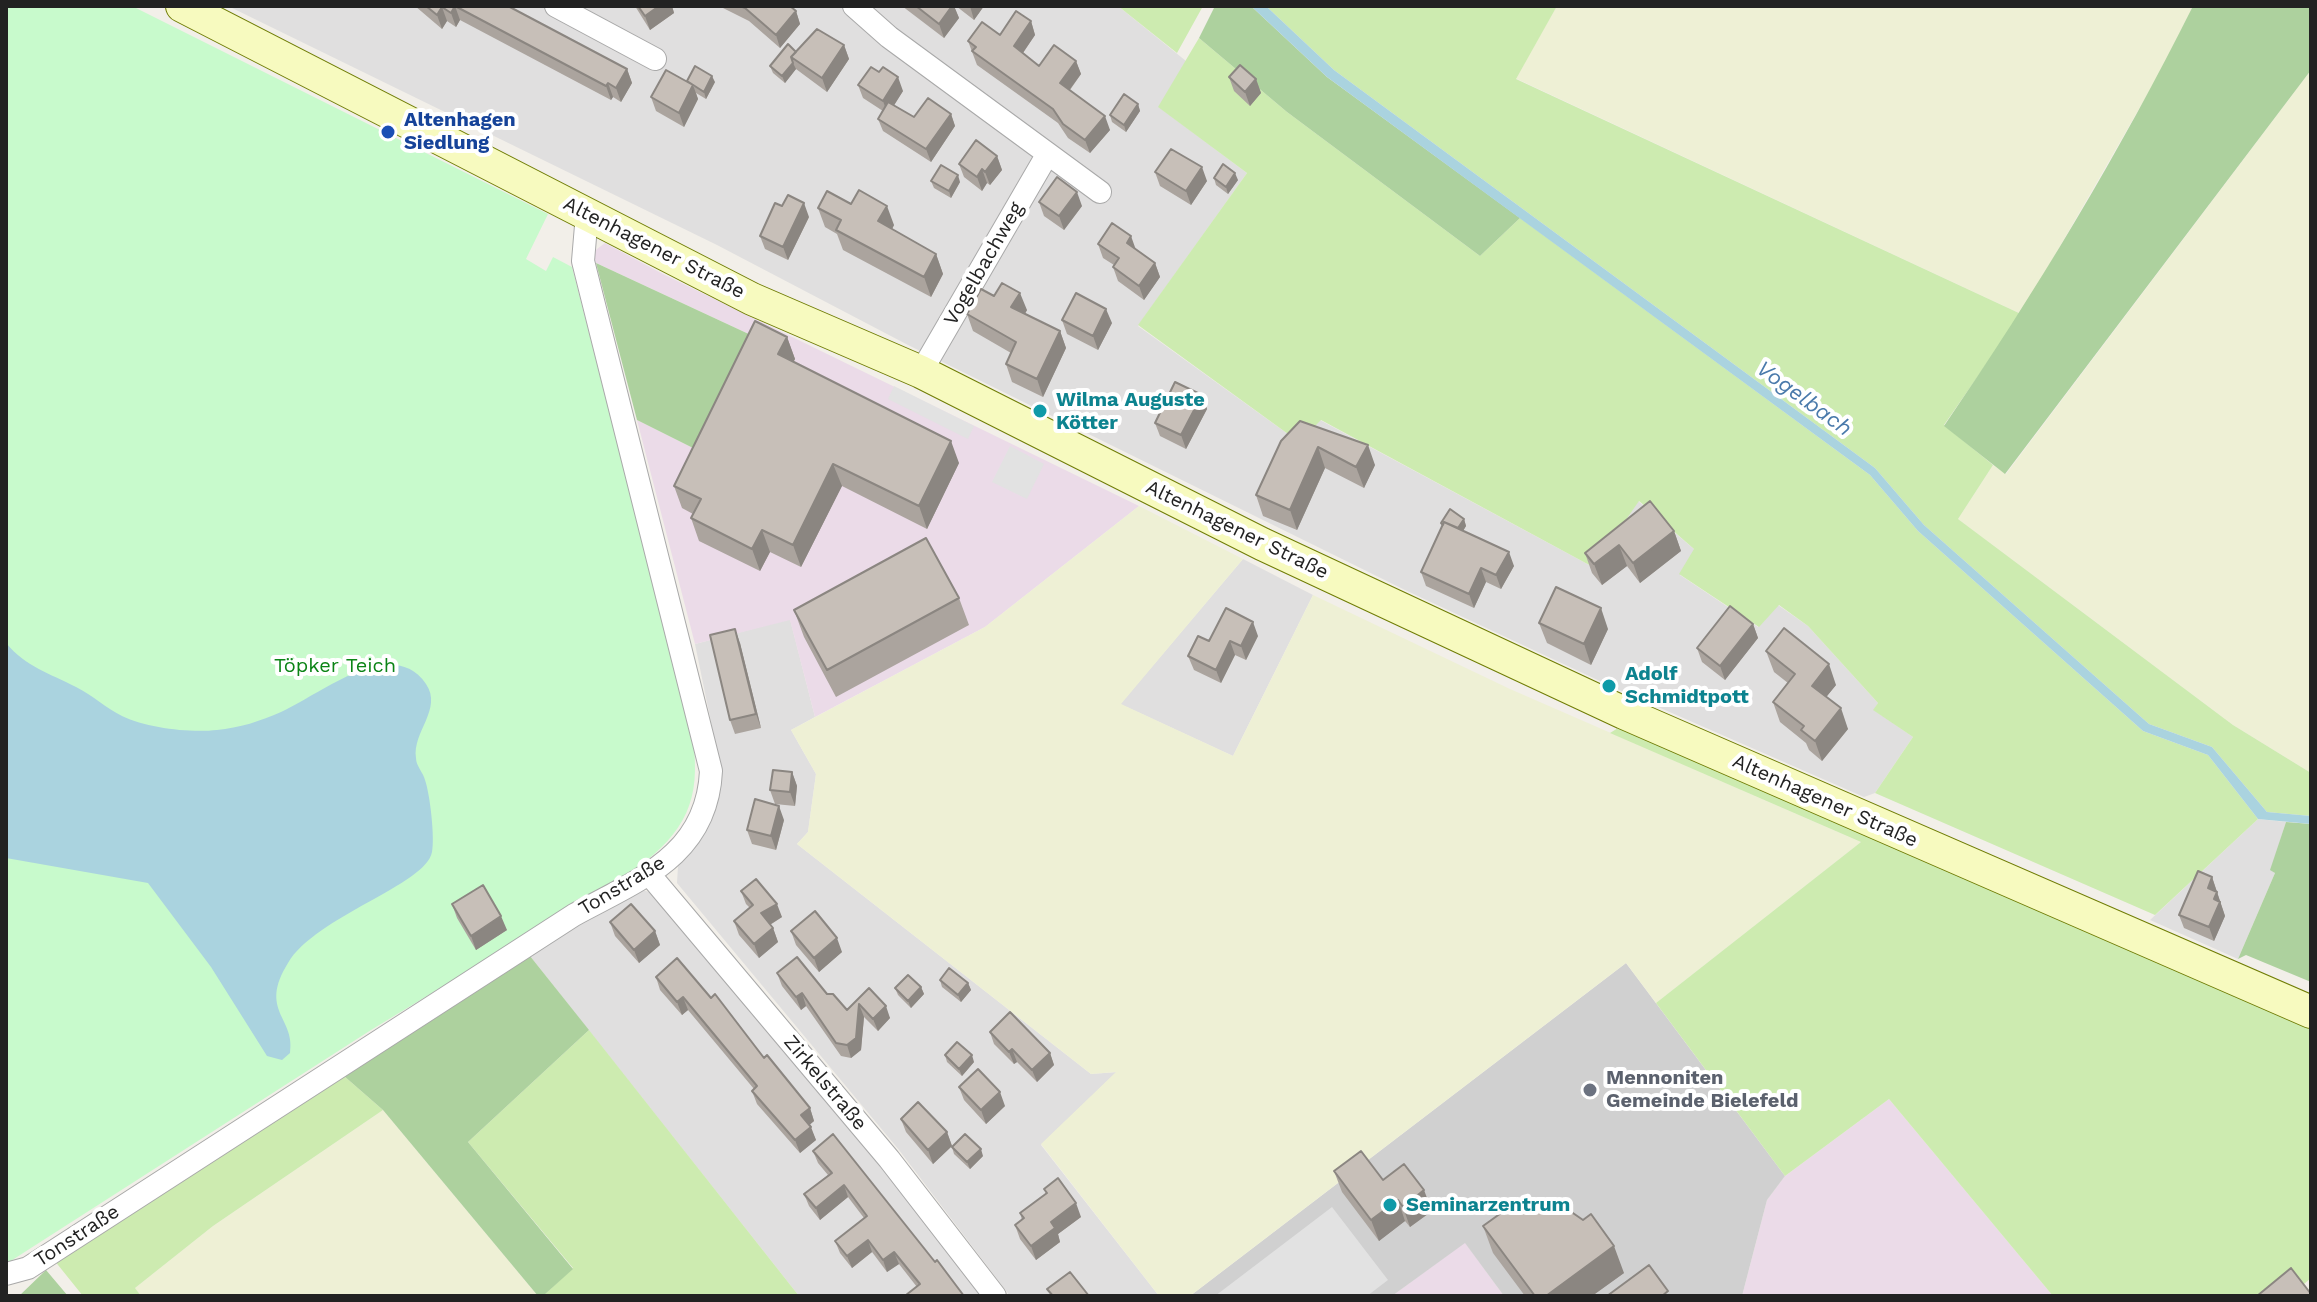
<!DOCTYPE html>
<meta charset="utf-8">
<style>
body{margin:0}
#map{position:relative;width:2317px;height:1302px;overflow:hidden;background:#f2efe9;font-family:"Work Sans",sans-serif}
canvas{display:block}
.frame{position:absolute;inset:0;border:8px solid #222;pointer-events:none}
</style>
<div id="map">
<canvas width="2317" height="1302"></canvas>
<div class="frame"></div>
</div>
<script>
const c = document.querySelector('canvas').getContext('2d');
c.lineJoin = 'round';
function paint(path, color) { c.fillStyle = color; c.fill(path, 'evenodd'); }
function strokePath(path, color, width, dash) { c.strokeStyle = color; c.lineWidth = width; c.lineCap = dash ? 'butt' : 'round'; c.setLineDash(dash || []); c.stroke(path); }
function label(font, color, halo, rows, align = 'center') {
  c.font = font + ' "Work Sans",sans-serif'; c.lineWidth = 8; c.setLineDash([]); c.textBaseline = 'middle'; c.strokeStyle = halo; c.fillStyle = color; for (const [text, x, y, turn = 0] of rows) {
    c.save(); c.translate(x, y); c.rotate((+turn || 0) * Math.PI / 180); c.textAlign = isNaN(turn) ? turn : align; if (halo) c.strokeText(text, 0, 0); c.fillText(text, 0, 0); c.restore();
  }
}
const residential = new Path2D(`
 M 228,6 L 1118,6 L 1186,61 L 1159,107 L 1247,173 L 1138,326 L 1299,442 L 1320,420 L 1593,567 L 1638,501 L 1695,550 L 1680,575 L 1758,627 L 1778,605 L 1808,626 L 1878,703 L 1874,710 L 1913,737 L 1875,793 L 1864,797 L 1617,689 L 1405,590 L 908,345 L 717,245 Z
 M 1243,559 L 1313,595 L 1233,756 L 1120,704 Z
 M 790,619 L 815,717 L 791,730 L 816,774 L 808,832 L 797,844 L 1091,1074 L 1117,1072 L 1041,1145 L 1159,1296 L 1010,1296 L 899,1150 L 677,883 L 678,866 L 704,833 L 721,771 L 695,644 Z
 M 2258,819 L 2286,822 L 2271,869 L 2275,873 L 2238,959 L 2150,920 Z
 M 642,890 L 653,893 L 879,1162 L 983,1296 L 799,1296 L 530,956 L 623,893 Z`);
const industrial = new Path2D(`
 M 605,243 L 663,274 L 1139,506 L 985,627 L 815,717 L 790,620 L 695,644 L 637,420 L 699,451 L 753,336 L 596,263 L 593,252 Z
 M 1889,1099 L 2053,1296 L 1742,1296 L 1767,1200 L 1785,1176 Z
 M 1465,1242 L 1504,1296 L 1392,1296 Z`);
const religious = new Path2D(`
 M 1626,963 L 1785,1176 L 1767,1200 L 1742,1296 L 1504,1296 L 1465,1243 L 1392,1296 L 1190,1296 Z`);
const farmland = new Path2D(`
 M 1557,6 L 2193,6 L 2162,69 L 2021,314 L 1515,78 Z
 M 2311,70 L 2311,773 L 2233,725 L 1958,519 L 1993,465 L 2006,474 Z
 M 1139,506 L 1243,559 L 1121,704 L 1233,756 L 1313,595 L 1510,689 L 1861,842 L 1656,1003 L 1626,963 L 1190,1296 L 1159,1296 L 1041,1144 L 1116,1072 L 1091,1074 L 797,844 L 808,832 L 816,774 L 791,730 L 985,627 Z
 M 383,1110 L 538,1296 L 141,1296 L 135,1288 L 213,1226 Z`);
const grass = new Path2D(`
 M 1118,6 L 1203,6 L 1177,53 Z
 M 1266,6 L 1557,6 L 1516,79 L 2021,314 L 1944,425 L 1993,465 L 1958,519 L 2233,725 L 2311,773 L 2311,816 L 2267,812 L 2212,747 L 2149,724 L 1924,525 L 1875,468 L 1334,70 Z
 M 1199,38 L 1287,112 L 1480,256 L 1520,218 L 1870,475 L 1918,531 L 2143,731 L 2208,755 L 2258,819 L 2155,915 L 1875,793 L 1913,737 L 1873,710 L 1878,703 L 1808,626 L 1779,605 L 1759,627 L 1679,574 L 1694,549 L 1639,501 L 1593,567 L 1321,420 L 1299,442 L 1138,325 L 1247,173 L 1158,107 Z
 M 1618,728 L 2311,1025 L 2311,1278 L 2290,1296 L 2053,1296 L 1889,1099 L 1785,1176 L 1656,1003 L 1861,842 L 1610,733 Z
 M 589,1030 L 799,1296 L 543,1296 L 573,1268 L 468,1142 Z
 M 344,1076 L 383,1110 L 213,1226 L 135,1288 L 141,1296 L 83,1296 L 54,1260 Z`);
const forest = new Path2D(`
 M 1215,6 L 1251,6 L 1327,77 L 1520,218 L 1480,256 L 1287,112 L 1199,38 Z
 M 2193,6 L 2309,6 L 2311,70 L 2005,474 L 1944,426 C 2036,292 2120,152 2193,6 Z
 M 596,263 L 753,336 L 699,451 L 637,420 Z
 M 2286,822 L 2311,824 L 2311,982 L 2246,955 L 2238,959 L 2275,873 L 2270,870 Z
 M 530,956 L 589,1030 L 468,1142 L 573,1269 L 543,1296 L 538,1296 L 383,1110 L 344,1076 Z
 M 46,1270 L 68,1296 L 19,1296 Z`);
const park = new Path2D(`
 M 6,6 L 132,6 L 548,214 L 526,259 L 546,271 L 553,257 L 572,267 L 693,739 C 701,801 686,831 636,869 L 371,1030 L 6,1264 Z`);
const parking = new Path2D(`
 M 894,386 L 974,426 L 968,439 L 888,399 Z
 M 1010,446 L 1044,464 L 1027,499 L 992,482 Z
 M 1332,1207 L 1388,1280 L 1367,1296 L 1215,1296 Z`);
const water = new Path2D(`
 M 1251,6 L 1266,6 L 1334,70 L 1875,468 L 1924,525 L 2149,724 L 2212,747 L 2267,812 L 2311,816 L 2311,824 L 2258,819 L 2208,755 L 2143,731 L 1918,531 L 1870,475 L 1327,77 Z
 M 6,643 C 26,667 49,673 76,687 C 92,695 106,708 122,716 C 147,728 189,733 217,730 C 239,728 261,721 281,712 C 318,696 392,634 426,684 C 443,709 412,732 416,758 C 416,766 423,772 425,780 C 430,794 435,838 432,852 C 426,885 316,916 288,963 C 258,1011 296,1018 290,1053 L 282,1060 L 267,1056 L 211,967 L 148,883 L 6,858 Z`);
const minor = new Path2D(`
 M 556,6 L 655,59
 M 854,6 L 889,37 L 1100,192
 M 921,372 L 1047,155
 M 649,874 L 889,1159 L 995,1296
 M 6,1274 L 28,1268 L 574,915 C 638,880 707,856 711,771 L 583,261 L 587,214`);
const secondary = new Path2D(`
 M 182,6 L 752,299 L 921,372 L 1262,544 L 1624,713 L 2311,1012`);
const wall = new Path2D(`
 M 415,6 L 508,6 L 627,69 L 632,83 L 621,102 L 613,97 L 611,100 L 460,20 L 456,27 L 447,21 L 442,29 Z
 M 635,6 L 672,6 L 674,13 L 650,30 Z
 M 722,6 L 790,6 L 796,11 L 800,24 L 780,48 L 749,21 L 723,8 Z
 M 902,6 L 954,6 L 959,18 L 944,38 Z
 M 956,6 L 984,6 L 974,20 Z
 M 1031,21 L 1035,35 L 1023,53 L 1039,66 L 1076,61 L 1081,74 L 1070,90 L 1110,130 L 1090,153 L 1068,138 L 1058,123 L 977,65 L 968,41 L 1000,35 Z
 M 844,45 L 849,59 L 827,92 L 796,69 L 785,83 L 773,73 L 770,66 L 796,52 Z
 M 1229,77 L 1256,79 L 1261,93 L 1250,106 L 1234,91 Z
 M 715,82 L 706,99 L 696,93 L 698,99 L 684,127 L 656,111 L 651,97 Z
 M 858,85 L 903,91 L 894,105 L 914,117 L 951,114 L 955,126 L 931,162 L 883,131 L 878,119 L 883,111 L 863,98 Z
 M 1138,104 L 1140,111 L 1126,132 L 1112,122 L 1110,115 Z
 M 997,156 L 1002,170 L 990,185 L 987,183 L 982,191 L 964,177 L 959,164 Z
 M 1155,172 L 1207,181 L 1191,205 L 1160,186 Z
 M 1214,178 L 1238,180 L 1228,194 L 1216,185 Z
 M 931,181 L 960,182 L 951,198 L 934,188 Z
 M 1039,202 L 1082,206 L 1064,230 L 1044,216 Z
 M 851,204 L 894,225 L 892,229 L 936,254 L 943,274 L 931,297 L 843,250 L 837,234 L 825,227 L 818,208 Z
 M 809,217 L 788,260 L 765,249 L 760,236 Z
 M 1098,244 L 1136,249 L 1155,263 L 1160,277 L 1144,300 L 1118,281 L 1113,267 L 1114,265 L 1103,258 Z
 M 994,296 L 1027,310 L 1025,314 L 1060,331 L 1066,348 L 1043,397 L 1012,382 L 1006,364 L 1011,353 L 973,331 L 967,314 Z
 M 1062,320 L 1112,323 L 1098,350 L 1067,334 Z
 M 787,337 L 795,359 L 793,362 L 959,463 L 927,529 L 842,486 L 801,567 L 770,552 L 760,571 L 699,541 L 691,518 L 693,514 L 682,508 L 674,486 Z
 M 1202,395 L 1207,409 L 1186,449 L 1160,436 L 1155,423 Z
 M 1300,421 L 1375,465 L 1364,488 L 1325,468 L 1297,530 L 1263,516 L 1256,495 Z
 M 1464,519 L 1466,526 L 1463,531 L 1514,566 L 1501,589 L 1486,582 L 1474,608 L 1426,586 L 1421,572 L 1442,527 L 1441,523 Z
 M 1674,531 L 1681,551 L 1640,583 L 1627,566 L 1602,585 L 1592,573 L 1585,553 Z
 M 959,598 L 969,625 L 836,697 L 804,637 L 794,610 Z
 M 1539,623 L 1608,629 L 1591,665 L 1547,643 Z
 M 1753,624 L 1758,638 L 1725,680 L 1702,662 L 1697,648 Z
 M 1258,636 L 1246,660 L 1235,655 L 1221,683 L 1194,670 L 1188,656 L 1209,641 Z
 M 740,643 L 761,728 L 735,734 L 730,720 Z
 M 1766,651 L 1836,685 L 1826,697 L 1848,729 L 1822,761 L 1809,750 L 1806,743 L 1780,722 L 1773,702 L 1788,683 L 1774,672 Z
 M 792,772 L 797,786 L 795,806 L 775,804 L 770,790 Z
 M 784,820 L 776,850 L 752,844 L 747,830 Z
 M 2212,877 L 2225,916 L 2214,941 L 2184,928 L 2179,915 Z
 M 741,891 L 782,917 L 770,925 L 773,928 L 778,942 L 759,958 L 739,935 L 734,921 L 750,908 L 746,904 Z
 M 452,904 L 507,930 L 476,950 L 457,918 Z
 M 610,922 L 655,931 L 660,945 L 639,963 L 615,936 Z
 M 791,931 L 842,952 L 819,972 L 796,945 Z
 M 777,973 L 827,994 L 847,1010 L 869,988 L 890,1018 L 878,1031 L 864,1017 L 861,1050 L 851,1058 L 841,1056 L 806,1006 L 801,1010 L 782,986 Z
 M 656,977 L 711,998 L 810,1108 L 814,1121 L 809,1125 L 816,1140 L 800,1153 L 757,1104 L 752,1091 L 754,1089 L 688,1010 L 682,1015 L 660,990 Z
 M 940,980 L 968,983 L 971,990 L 961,1002 L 942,987 Z
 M 921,987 L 924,994 L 911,1008 L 898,995 L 895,988 Z
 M 990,1032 L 1050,1053 L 1054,1065 L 1037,1082 L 1017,1062 L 1014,1064 L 994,1044 Z
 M 945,1055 L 974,1062 L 962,1076 L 947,1062 Z
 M 959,1087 L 1005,1106 L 986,1124 L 964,1100 Z
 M 901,1119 L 947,1132 L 952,1146 L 933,1164 L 906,1132 Z
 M 952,1147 L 983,1156 L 970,1169 L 954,1154 Z
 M 813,1151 L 935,1262 L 964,1296 L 917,1287 L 899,1264 L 887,1272 L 872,1252 L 852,1268 L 840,1253 L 835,1241 L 864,1218 L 848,1197 L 820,1220 L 809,1206 L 804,1194 L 828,1175 L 818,1163 Z
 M 1334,1171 L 1383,1180 L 1432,1211 L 1410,1227 L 1405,1221 L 1379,1241 L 1342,1192 Z
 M 1044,1189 L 1081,1217 L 1058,1234 L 1060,1242 L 1036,1260 L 1020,1239 L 1015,1225 L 1022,1220 L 1020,1213 L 1046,1194 Z
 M 1520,1211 L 1624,1273 L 1592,1296 L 1525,1296 L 1493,1253 L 1483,1226 Z`);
const shadedWall = new Path2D(`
 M 455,6 L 460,20 L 456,27 L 451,13 Z
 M 659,6 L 672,6 L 674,13 L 650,30 L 645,16 Z
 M 952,6 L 954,6 L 959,18 L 944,38 L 939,24 Z
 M 970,6 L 984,6 L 974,20 Z
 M 442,7 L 447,21 L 442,29 L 437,15 Z
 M 796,11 L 800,24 L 780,48 L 776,35 Z
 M 1031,21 L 1035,35 L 1018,60 L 1014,46 Z
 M 844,45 L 849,59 L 827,92 L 822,78 Z
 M 1076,61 L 1081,74 L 1065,96 L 1060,83 Z
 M 793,63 L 796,69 L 785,83 L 782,76 Z
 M 627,69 L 632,83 L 621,102 L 616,88 Z
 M 712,76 L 715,82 L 706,99 L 704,92 Z
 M 898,77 L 903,91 L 888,115 L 883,101 Z
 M 1256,79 L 1261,93 L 1250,106 L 1245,92 Z
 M 608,83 L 613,97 L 611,100 L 606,86 Z
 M 693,85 L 698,99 L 684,127 L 679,113 Z
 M 1138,104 L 1140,111 L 1126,132 L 1124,125 Z
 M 951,114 L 955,126 L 931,162 L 926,149 Z
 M 1105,116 L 1110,130 L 1090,153 L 1085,140 Z
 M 997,156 L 1002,170 L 990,185 L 985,172 Z
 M 1202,167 L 1207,181 L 1191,205 L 1186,191 Z
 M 982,169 L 987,183 L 982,191 L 977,177 Z
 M 1235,173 L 1238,180 L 1228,194 L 1226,187 Z
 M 958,175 L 960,182 L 951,198 L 949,191 Z
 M 1077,192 L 1082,206 L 1064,230 L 1059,216 Z
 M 804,203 L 809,217 L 788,260 L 783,247 Z
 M 887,206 L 894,225 L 886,241 L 878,221 Z
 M 1131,236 L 1136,250 L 1127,243 Z
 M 936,254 L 943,274 L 931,297 L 924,277 Z
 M 1155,263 L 1160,277 L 1144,300 L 1139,286 Z
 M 1020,293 L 1027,310 L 1018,325 L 1011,307 Z
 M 1106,309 L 1112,323 L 1098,350 L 1093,336 Z
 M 1060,331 L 1066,348 L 1043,397 L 1037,379 Z
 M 787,337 L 795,359 L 786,377 L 778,354 Z
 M 1202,395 L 1207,409 L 1186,449 L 1181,435 Z
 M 951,441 L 959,463 L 927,529 L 919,506 Z
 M 1368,445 L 1375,465 L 1364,488 L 1356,467 Z
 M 1318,447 L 1325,468 L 1297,530 L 1290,510 Z
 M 833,464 L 842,486 L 801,567 L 793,545 Z
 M 1464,519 L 1466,526 L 1458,539 L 1455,532 Z
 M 762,530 L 770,552 L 760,571 L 752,549 Z
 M 1674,531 L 1681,551 L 1640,583 L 1633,563 Z
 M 1619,545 L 1627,566 L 1602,585 L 1594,564 Z
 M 1509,552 L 1514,566 L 1501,589 L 1496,575 Z
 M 1481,568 L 1486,582 L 1474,608 L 1469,594 Z
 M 1601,608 L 1608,629 L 1591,665 L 1584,644 Z
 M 1253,622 L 1258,636 L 1246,660 L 1241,646 Z
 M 1753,624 L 1758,638 L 1725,680 L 1720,666 Z
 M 735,629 L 740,643 L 761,728 L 756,714 Z
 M 1230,641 L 1235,655 L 1221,683 L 1216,670 Z
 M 1829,664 L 1836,685 L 1819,706 L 1812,686 Z
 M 1841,708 L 1848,729 L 1822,761 L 1815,741 Z
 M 792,772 L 797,786 L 795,806 L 790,792 Z
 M 779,806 L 784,820 L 776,850 L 771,836 Z
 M 2212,877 L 2225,916 L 2214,941 L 2209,927 L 2208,888 Z
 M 777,904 L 782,917 L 766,927 L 761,913 Z
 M 501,916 L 507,930 L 476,950 L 471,936 Z
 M 773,928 L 778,942 L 759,958 L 754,944 Z
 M 655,931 L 660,945 L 639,963 L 634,950 Z
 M 837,938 L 842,952 L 819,972 L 814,958 Z
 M 968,983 L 971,990 L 961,1002 L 958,995 Z
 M 921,987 L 924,994 L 911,1008 L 908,1001 Z
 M 802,993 L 806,1006 L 801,1010 L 796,997 Z
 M 683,997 L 688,1010 L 682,1015 L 677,1002 Z
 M 859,1004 L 864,1017 L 861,1050 L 851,1058 L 847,1045 Z
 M 886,1006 L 890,1018 L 878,1031 L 873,1019 Z
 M 1012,1049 L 1017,1062 L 1014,1064 L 1009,1052 Z
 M 1050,1053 L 1054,1065 L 1037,1082 L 1032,1070 Z
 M 972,1055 L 974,1062 L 962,1076 L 959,1069 Z
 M 1000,1092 L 1005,1106 L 986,1124 L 981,1110 Z
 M 810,1108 L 814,1121 L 806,1128 L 801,1115 Z
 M 811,1127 L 816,1140 L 800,1153 L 795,1140 Z
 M 947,1132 L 952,1146 L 933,1164 L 928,1150 Z
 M 981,1149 L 983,1156 L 970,1169 L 967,1162 Z
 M 844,1185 L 848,1197 L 820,1220 L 816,1208 Z
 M 1424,1190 L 1432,1211 L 1410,1227 L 1403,1207 Z
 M 1398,1200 L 1405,1221 L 1379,1241 L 1371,1220 Z
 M 1076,1203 L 1081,1217 L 1058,1234 L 1060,1242 L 1036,1260 L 1031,1246 L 1051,1222 Z
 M 868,1240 L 872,1252 L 852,1268 L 847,1256 Z
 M 1614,1246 L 1624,1273 L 1592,1296 L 1546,1296 Z
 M 894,1252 L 899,1264 L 887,1272 L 883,1260 Z`);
const building = new Path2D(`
 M 426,6 L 508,6 L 627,69 L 616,88 L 608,83 L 606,86 L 455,6 L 451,13 L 442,7 L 437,15 Z
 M 638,6 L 659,6 L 645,16 Z
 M 740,6 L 790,6 L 796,11 L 776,35 L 745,8 Z
 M 916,6 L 952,6 L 939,24 Z
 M 1016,11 L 1031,21 L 1014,46 L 1039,66 L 1054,45 L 1076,61 L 1060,83 L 1105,116 L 1085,140 L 1063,124 L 1053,109 L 972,51 L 976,47 L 968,41 L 982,22 L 1000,35 Z
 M 817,29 L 844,45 L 822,78 L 791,57 Z
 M 788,44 L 796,52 L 791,57 L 793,63 L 782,76 L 770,66 Z
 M 1240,65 L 1256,79 L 1245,92 L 1229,77 Z
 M 695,66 L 712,76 L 704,92 L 687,81 Z
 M 871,67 L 879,72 L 883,67 L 898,77 L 883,101 L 858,85 Z
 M 666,70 L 693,85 L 679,113 L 651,97 Z
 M 1124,94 L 1138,104 L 1124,125 L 1110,115 Z
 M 928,98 L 951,114 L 926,149 L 878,119 L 888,102 L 914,117 Z
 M 976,140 L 997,156 L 985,172 L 982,169 L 977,177 L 959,164 Z
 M 1171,149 L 1202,167 L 1186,191 L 1155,172 Z
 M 1223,164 L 1235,173 L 1226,187 L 1214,178 Z
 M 941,165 L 958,175 L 949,191 L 931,181 Z
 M 1057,177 L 1077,192 L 1059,216 L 1039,202 Z
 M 859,190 L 887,206 L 878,221 L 936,254 L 924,277 L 836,230 L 841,220 L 818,208 L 827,191 L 851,204 Z
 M 788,195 L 804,203 L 783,247 L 760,236 L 775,203 L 782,206 Z
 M 1112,223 L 1131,236 L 1127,243 L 1155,263 L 1139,286 L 1113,267 L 1119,258 L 1098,244 Z
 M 1002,283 L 1020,293 L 1011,307 L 1060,331 L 1037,379 L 1006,364 L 1016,342 L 967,314 L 981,289 L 994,296 Z
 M 1076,293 L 1106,309 L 1093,336 L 1062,320 Z
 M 755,321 L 787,337 L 778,354 L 951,441 L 919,506 L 833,464 L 793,545 L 762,530 L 752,549 L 691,518 L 701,499 L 674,486 Z
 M 1175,382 L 1202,395 L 1181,435 L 1155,423 Z
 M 1300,421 L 1368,445 L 1356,467 L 1318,447 L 1290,510 L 1256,495 L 1281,441 Z
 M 1650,501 L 1674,531 L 1633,563 L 1619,545 L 1594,564 L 1585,553 Z
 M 1450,509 L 1464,519 L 1458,528 L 1444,522 L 1443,525 L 1441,523 Z
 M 1444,522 L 1509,552 L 1496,575 L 1481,568 L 1469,594 L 1421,572 Z
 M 926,538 L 959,598 L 827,670 L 794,610 Z
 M 1556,587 L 1601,608 L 1584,644 L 1539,623 Z
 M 1730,606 L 1753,624 L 1720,666 L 1697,648 Z
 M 1226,608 L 1253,622 L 1241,646 L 1230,641 L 1216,670 L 1188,656 L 1198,636 L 1209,641 Z
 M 1784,628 L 1829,664 L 1812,686 L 1841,708 L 1815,741 L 1801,730 L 1804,726 L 1773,702 L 1795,674 L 1766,651 Z
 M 735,629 L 756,714 L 730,720 L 710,635 Z
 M 773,770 L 792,772 L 790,792 L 770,790 Z
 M 755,799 L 779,806 L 771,836 L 747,830 Z
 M 2198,871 L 2212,877 L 2208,888 L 2217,892 L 2214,899 L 2220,902 L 2209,927 L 2179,915 Z
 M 756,879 L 777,904 L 761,913 L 773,928 L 754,944 L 734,921 L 753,905 L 741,891 Z
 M 483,885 L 501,916 L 471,936 L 452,904 Z
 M 631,904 L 655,931 L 634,950 L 610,922 Z
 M 815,911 L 837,938 L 814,958 L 791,931 Z
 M 797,957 L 827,994 L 833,994 L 847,1010 L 869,988 L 886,1006 L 873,1019 L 859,1004 L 856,1038 L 847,1045 L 836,1043 L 802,993 L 796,997 L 777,973 Z
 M 677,958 L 711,998 L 715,994 L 764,1058 L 767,1055 L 810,1108 L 801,1115 L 811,1127 L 795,1140 L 752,1091 L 757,1086 L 683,997 L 677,1002 L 656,977 Z
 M 949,968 L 968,983 L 958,995 L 940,980 Z
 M 908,975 L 921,987 L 908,1001 L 895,988 Z
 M 1010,1012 L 1050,1053 L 1032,1070 L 1012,1049 L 1009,1052 L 990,1032 Z
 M 957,1042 L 972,1055 L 959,1069 L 945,1055 Z
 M 978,1069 L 1000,1092 L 981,1110 L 959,1087 Z
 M 918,1102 L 947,1132 L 928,1150 L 901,1119 Z
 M 833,1134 L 935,1262 L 937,1260 L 964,1296 L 906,1296 L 906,1295 L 920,1284 L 894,1252 L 883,1260 L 868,1240 L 847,1256 L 835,1241 L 867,1216 L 844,1185 L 816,1208 L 804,1194 L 832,1173 L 813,1151 Z
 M 965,1134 L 981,1149 L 967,1162 L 952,1147 Z
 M 1361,1151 L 1383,1180 L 1404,1164 L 1424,1190 L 1403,1207 L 1398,1200 L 1371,1220 L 1334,1171 Z
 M 1058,1178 L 1076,1203 L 1051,1222 L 1055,1228 L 1031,1246 L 1015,1225 L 1024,1218 L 1020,1213 L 1047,1193 L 1044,1189 Z
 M 1515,1203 L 1520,1211 L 1535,1206 L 1570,1211 L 1583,1220 L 1591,1214 L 1614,1246 L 1546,1296 L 1535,1296 L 1483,1226 Z
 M 1649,1265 L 1668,1291 L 1662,1296 L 1607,1296 Z
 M 2291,1268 L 2311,1294 L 2311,1296 L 2257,1296 Z
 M 1070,1272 L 1089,1296 L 1053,1296 L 1047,1289 Z`);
const markers = [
 [388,132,8,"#1a4fb4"],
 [1040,411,8,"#0f9aa8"],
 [1609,686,8,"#0f9aa8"],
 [1590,1090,8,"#6b7280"],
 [1390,1205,8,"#0f9aa8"]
];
const transitNames = [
 ["Altenhagen",404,120],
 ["Siedlung",404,143]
];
const streetNames = [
 ["Altenhagener Straße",654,248,27],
 ["Vogelbachweg",984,264,-60],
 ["Altenhagener Straße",1237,530,26],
 ["Altenhagener Straße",1825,801,24],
 ["Tonstraße",622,886,-31],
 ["Zirkelstraße",825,1083,50],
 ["Tonstraße",77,1236,-33]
];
const cultureNames = [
 ["Wilma Auguste",1056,400],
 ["Kötter",1056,423],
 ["Adolf",1625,674],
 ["Schmidtpott",1625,697],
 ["Seminarzentrum",1406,1205]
];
const parkNames = [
 ["Töpker Teich",335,666]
];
const worshipNames = [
 ["Mennoniten",1606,1078],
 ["Gemeinde Bielefeld",1606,1101]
];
const waterNames = [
 ["Vogelbach",1804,399,36]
];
paint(residential, '#e0dfdf');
paint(industrial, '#ebdbe8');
paint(religious, '#d0d0d0');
paint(farmland, '#eef0d5');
paint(grass, '#cdebb0');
paint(forest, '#add19e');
paint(park, '#c8facc');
paint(parking, '#e2e2e2');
paint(water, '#aad3df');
strokePath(minor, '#a9a9a9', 24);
strokePath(secondary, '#707d05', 34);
strokePath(minor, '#fff', 22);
strokePath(secondary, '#f7fabf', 32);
paint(wall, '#aba49e');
paint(shadedWall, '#8b8681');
paint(building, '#c7bfb8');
strokePath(building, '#8b8681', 2);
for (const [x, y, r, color] of markers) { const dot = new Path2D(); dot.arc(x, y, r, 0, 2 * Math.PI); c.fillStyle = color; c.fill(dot); strokePath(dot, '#fff', 3); }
label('bold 20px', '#164399', '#fff', transitNames, 'left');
label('20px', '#222', '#fff', streetNames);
label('bold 20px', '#0d838f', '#fff', cultureNames, 'left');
label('20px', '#0c8416', '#fff', parkNames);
label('bold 20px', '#5b616d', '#fff', worshipNames, 'left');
label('italic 22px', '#4a7aab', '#fff', waterNames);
</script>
